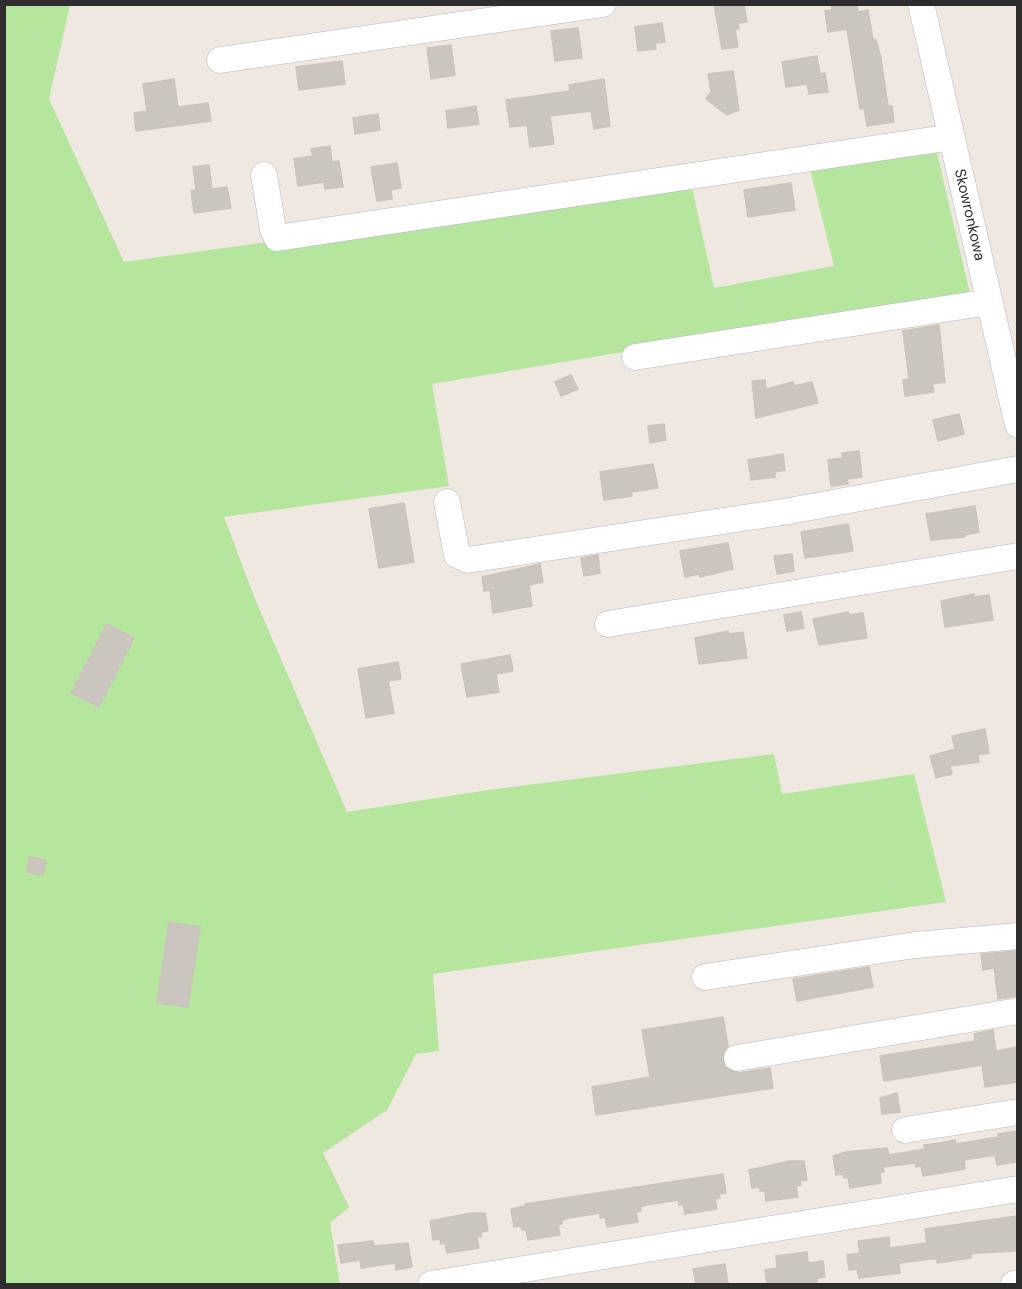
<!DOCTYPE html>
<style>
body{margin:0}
#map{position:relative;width:1022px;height:1289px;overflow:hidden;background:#efe8e0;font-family:"DM Sans",sans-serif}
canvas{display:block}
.frame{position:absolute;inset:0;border:6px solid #2d2d2d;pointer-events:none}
</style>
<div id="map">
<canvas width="1022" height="1289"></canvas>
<div class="frame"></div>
</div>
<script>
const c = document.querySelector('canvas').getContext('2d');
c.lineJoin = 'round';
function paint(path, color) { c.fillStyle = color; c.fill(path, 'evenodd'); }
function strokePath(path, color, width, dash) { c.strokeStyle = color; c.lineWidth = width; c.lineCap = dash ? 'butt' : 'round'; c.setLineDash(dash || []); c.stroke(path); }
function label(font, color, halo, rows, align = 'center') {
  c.font = font + ' "DM Sans",sans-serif'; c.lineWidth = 4.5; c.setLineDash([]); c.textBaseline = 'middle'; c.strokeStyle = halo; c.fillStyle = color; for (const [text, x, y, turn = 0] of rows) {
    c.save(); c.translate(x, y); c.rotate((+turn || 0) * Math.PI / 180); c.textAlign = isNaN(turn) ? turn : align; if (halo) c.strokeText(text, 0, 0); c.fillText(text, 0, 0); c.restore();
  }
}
const green = new Path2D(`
 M 5,5 L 70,5 L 49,99 L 124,262 L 691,183 L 714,288 L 834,266 L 810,169 L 937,153 L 970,294 L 432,384 L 449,486 L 224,517 L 255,599 L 347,812 L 488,790 L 774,754 L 782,794 L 914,774 L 946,902 L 433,974 L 439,1051 L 416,1054 L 387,1110 L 323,1153 L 349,1207 L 330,1223 L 340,1284 L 5,1284 Z`);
const building = new Path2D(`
 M 714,4 L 744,4 L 747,22 L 738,23 L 739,29 L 735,30 L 738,47 L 722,49 Z
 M 831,4 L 857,4 L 858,12 L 868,10 L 873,40 L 876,40 L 881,58 L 888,106 L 892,106 L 894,122 L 867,126 L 864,108 L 860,109 L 847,29 L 828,32 L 825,11 L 832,10 Z
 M 662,23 L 665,42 L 655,43 L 656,49 L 638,51 L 635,27 Z
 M 578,28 L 582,58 L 555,61 L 551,31 Z
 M 451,45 L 455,75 L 431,79 L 427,48 Z
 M 817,56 L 820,74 L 825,73 L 828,92 L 809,94 L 807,84 L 786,87 L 782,62 Z
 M 342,61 L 345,84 L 299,90 L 296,67 Z
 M 733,71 L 739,110 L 727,115 L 706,99 L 711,92 L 708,74 Z
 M 174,79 L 178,107 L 208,103 L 211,121 L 136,131 L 134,113 L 147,111 L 143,84 Z
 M 604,79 L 610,126 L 594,129 L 591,111 L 550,116 L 554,144 L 530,147 L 527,125 L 510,127 L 506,100 L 570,91 L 569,85 Z
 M 476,106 L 479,124 L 448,128 L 446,111 Z
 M 378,114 L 380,130 L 355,134 L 353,118 Z
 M 330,146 L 332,162 L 339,161 L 343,187 L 325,189 L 324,182 L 298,186 L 294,159 L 313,156 L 311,149 Z
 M 397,163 L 401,188 L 391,190 L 392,199 L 377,201 L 371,167 Z
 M 209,165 L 212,189 L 227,187 L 231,208 L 194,213 L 191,191 L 196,190 L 193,167 Z
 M 791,183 L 795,210 L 748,217 L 744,190 Z
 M 939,325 L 945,382 L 932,384 L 934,392 L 905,396 L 903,380 L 909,379 L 903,331 Z
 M 571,375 L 578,389 L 561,396 L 555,382 Z
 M 765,380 L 766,389 L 793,382 L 794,386 L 812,382 L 818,403 L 756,418 L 752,381 Z
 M 959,414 L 964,434 L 938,441 L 933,420 Z
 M 664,424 L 666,440 L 650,443 L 648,426 Z
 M 859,451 L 862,477 L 847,479 L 848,484 L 831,486 L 828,460 L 843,458 L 842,453 Z
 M 783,454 L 785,470 L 775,472 L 775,477 L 751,480 L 748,460 Z
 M 653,464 L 658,488 L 631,492 L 632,496 L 604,500 L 600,472 Z
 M 404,503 L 414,562 L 379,568 L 369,509 Z
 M 975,506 L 979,532 L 964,535 L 965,537 L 931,540 L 926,514 Z
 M 848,524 L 853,551 L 805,558 L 801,532 Z
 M 728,543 L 733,569 L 700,577 L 699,574 L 685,577 L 680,551 Z
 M 792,554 L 794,571 L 777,574 L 774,556 Z
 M 598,555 L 600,573 L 584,576 L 581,558 Z
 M 540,564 L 543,582 L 529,585 L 532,606 L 493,613 L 490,590 L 484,591 L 482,577 Z
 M 974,594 L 974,597 L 989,595 L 993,620 L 945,627 L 941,601 Z
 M 801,612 L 804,628 L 787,631 L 784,615 Z
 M 848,612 L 849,615 L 863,613 L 867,638 L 819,645 L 813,619 Z
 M 107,624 L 134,638 L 99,707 L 71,693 Z
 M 728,631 L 729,634 L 743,632 L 747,658 L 699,664 L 695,638 Z
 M 510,655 L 513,671 L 496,674 L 499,692 L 467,697 L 461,664 Z
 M 398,662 L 401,679 L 388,681 L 394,713 L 366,718 L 358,669 Z
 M 985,729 L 989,753 L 978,755 L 979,762 L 950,766 L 952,774 L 936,778 L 930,756 L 955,749 L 952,736 Z
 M 29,857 L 46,860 L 43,875 L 27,872 Z
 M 169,922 L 200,927 L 188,1007 L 157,1003 Z
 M 1017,951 L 1017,996 L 998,999 L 994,968 L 983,970 L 981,954 Z
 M 869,967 L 873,987 L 797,1001 L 793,979 Z
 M 723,1017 L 728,1046 L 723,1053 L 725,1067 L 739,1073 L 770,1068 L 773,1088 L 596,1115 L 592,1087 L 650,1077 L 642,1030 Z
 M 993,1030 L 996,1051 L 1017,1047 L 1017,1082 L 985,1087 L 982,1065 L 884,1081 L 880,1056 L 975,1041 L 974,1034 Z
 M 897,1093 L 900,1112 L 882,1114 L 880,1098 Z
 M 1017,1131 L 1015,1162 L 997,1165 L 995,1155 L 964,1160 L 965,1169 L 923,1176 L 921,1166 L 916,1167 L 915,1163 L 883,1167 L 884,1172 L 880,1172 L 881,1183 L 850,1188 L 848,1177 L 844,1178 L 843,1174 L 836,1175 L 833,1156 L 846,1152 L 887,1148 L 889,1155 L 925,1149 L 924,1145 L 940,1143 L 955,1140 L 956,1144 L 998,1137 L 998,1134 Z
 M 790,1161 L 804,1161 L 807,1180 L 800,1181 L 801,1185 L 796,1186 L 798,1197 L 766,1201 L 765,1191 L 760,1191 L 759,1187 L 752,1188 L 749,1170 Z
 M 723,1174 L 726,1193 L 719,1194 L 720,1198 L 715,1199 L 717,1209 L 685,1214 L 683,1204 L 679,1205 L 678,1200 L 647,1205 L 640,1207 L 641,1211 L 636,1212 L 638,1222 L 607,1227 L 605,1217 L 600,1218 L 600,1213 L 569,1218 L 562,1220 L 562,1224 L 558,1225 L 560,1235 L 528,1240 L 526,1230 L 522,1230 L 521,1226 L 514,1227 L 511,1209 L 525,1206 L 525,1204 Z
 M 471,1213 L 485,1213 L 488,1231 L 481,1232 L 481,1237 L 477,1237 L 479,1248 L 447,1253 L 445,1243 L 441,1244 L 440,1239 L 433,1240 L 430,1221 Z
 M 1017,1216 L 1017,1251 L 977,1253 L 971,1254 L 971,1258 L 937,1263 L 937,1259 L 930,1259 L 899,1263 L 900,1273 L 859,1278 L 857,1269 L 849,1270 L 847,1255 L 860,1253 L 858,1241 L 889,1237 L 890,1248 L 927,1243 L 925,1229 Z
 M 373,1241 L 374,1246 L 408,1243 L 412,1267 L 396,1270 L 395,1263 L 361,1268 L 360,1260 L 341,1263 L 338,1245 Z
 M 807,1252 L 808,1263 L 823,1261 L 825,1277 L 817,1278 L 817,1284 L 767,1284 L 765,1270 L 777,1268 L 776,1256 Z
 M 725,1264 L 728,1284 L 696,1284 L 693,1269 Z`);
const minor = new Path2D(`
 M 921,4 L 1018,425
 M 220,60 L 603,4
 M 264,175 L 273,229 L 277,238 L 952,137
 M 635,357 L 989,302
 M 447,502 L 457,555 L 468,560 L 789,511 L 1018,469
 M 608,624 L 1018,556
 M 705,977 L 915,945 L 1018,936
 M 737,1058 L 1018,1011
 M 905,1130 L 1018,1112
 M 431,1284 L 1018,1189
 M 1014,1284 L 1018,1284`);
const streetNames = [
 ["Skowronkowa",969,215,77]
];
paint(green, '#b6e59d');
paint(building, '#cac5bf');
strokePath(building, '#cac4b9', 1.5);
strokePath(minor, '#b3b6c1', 27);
strokePath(minor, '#fff', 26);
label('15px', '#2d2d2d', '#fff', streetNames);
</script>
